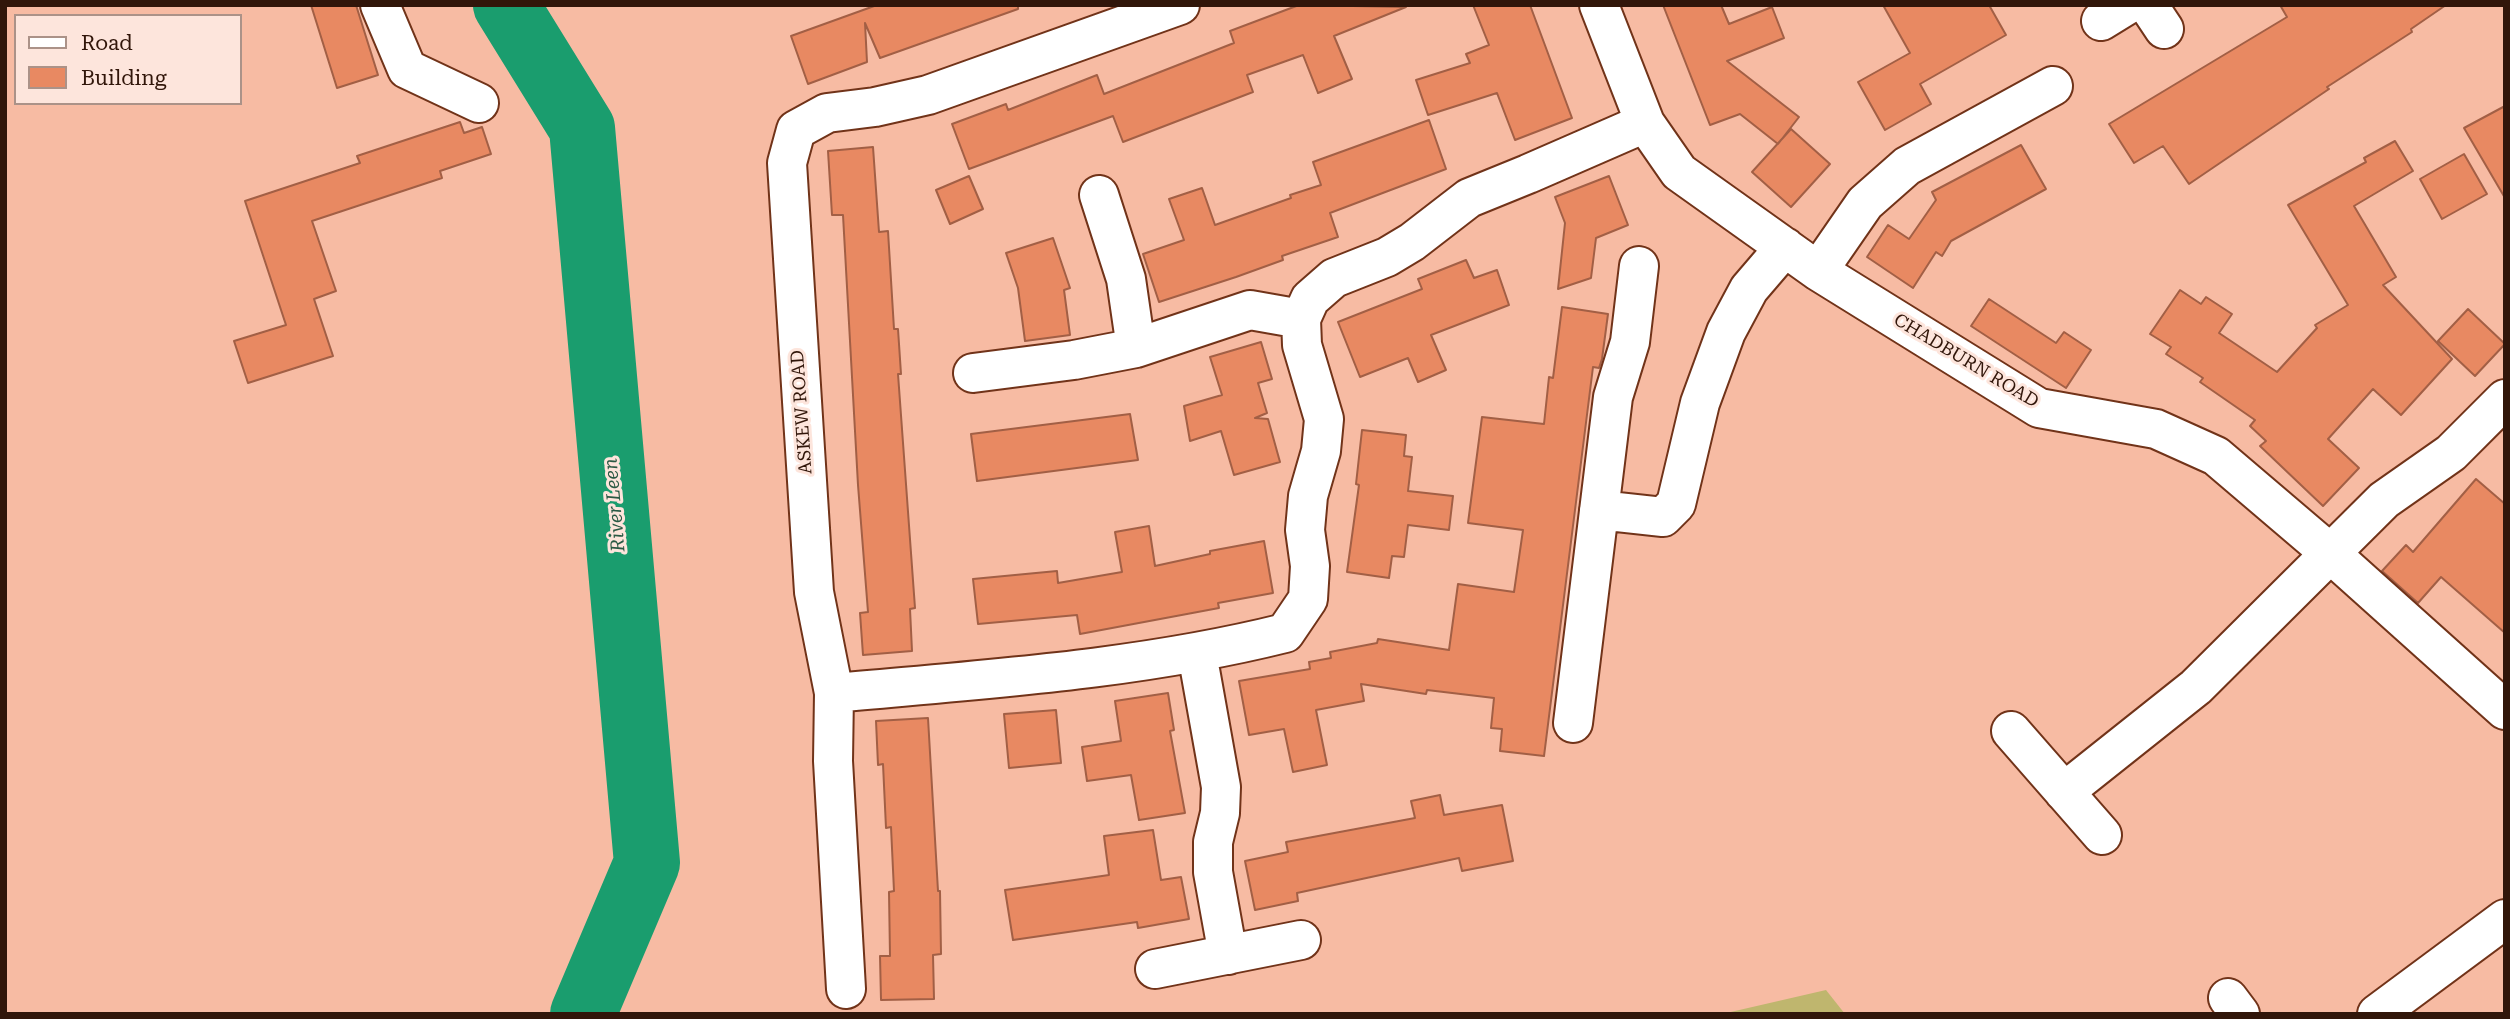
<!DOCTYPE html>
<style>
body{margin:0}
#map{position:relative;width:2510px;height:1019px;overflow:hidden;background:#f7bba3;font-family:"Roboto Serif",serif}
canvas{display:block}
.frame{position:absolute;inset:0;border:7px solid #31160a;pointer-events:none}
.legend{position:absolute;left:14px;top:14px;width:228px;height:91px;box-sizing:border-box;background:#fde5dc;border:2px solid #ab9288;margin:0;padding:9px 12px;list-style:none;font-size:21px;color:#31160a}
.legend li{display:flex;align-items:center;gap:14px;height:35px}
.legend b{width:35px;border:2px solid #ab9288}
</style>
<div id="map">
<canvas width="2510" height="1019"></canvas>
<div class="frame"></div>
<ul class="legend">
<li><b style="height:9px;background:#fff"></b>Road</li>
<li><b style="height:19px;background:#e88962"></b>Building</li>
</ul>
</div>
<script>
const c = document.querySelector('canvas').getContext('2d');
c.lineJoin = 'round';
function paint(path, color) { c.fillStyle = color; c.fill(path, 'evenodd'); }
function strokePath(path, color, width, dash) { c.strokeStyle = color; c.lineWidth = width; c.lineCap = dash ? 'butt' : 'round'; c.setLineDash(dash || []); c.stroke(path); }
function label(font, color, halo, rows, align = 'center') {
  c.font = font + ' "Roboto Serif",serif'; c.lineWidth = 6; c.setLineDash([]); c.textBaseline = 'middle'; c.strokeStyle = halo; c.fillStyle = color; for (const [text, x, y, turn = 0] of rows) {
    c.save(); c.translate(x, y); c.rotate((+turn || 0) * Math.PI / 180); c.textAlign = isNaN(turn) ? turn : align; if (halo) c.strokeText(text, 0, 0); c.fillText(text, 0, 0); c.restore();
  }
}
const green = new Path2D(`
 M 1826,990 L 1845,1014 L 1722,1014 Z`);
const river = new Path2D(`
 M 506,5 L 582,128 L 647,863 L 583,1014`);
const building = new Path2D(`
 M 311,5 L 356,5 L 378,75 L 337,88 Z
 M 877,5 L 1018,5 L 1018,9 L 880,58 L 865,23 L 867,62 L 808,84 L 791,36 Z
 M 1299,5 L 1406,7 L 1334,36 L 1352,79 L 1318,93 L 1303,55 L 1247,75 L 1253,92 L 1123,142 L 1113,116 L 969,169 L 952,124 L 1006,104 L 1008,110 L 1097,75 L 1104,94 L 1234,43 L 1230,31 Z
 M 1473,5 L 1530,5 L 1572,118 L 1515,140 L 1497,93 L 1428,115 L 1416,80 L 1470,63 L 1466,54 L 1489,45 Z
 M 1663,5 L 1721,5 L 1729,24 L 1772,7 L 1784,38 L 1727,61 L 1799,117 L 1778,144 L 1740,114 L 1710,125 Z
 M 1883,5 L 1989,5 L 2006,35 L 1920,84 L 1931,104 L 1885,130 L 1858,82 L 1910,53 Z
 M 2280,5 L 2446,5 L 2411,29 L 2412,32 L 2327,87 L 2329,89 L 2189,184 L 2163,146 L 2134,163 L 2109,124 L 2287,17 Z
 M 2505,106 L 2505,198 L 2464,128 Z
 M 1429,120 L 1446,169 L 1330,213 L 1338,237 L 1282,256 L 1283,260 L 1236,277 L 1159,302 L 1143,254 L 1184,240 L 1169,199 L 1202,188 L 1215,225 L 1291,198 L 1290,195 L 1321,185 L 1313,162 Z
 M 460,122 L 464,133 L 482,127 L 491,154 L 440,171 L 442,178 L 312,221 L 336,291 L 314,299 L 333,356 L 248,383 L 234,341 L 286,325 L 245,201 L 360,163 L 357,156 Z
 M 1791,129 L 1830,164 L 1791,207 L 1752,172 Z
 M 2395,141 L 2413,171 L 2354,206 L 2396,277 L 2383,285 L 2452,359 L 2401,415 L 2373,389 L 2328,439 L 2359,468 L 2323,506 L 2260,446 L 2266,441 L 2250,426 L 2255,420 L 2200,382 L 2203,378 L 2166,354 L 2171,347 L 2150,334 L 2180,290 L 2201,304 L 2206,297 L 2232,314 L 2219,333 L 2277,372 L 2317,328 L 2315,325 L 2348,305 L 2288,205 L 2366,162 L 2364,158 Z
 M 2021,145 L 2046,189 L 1951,241 L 1942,256 L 1936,252 L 1913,288 L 1867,257 L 1888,225 L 1909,239 L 1936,200 L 1932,192 Z
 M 873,147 L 879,232 L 888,231 L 894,329 L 898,329 L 901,374 L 898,374 L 915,608 L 910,609 L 912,651 L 863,655 L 860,613 L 868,612 L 858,485 L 843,215 L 832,215 L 828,151 Z
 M 2464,154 L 2487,194 L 2442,219 L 2420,179 Z
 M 969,176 L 983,209 L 950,224 L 936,190 Z
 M 1609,176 L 1628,225 L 1596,238 L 1591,278 L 1558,289 L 1565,223 L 1555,197 Z
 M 1053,238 L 1070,288 L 1064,290 L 1070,335 L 1025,341 L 1018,288 L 1006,253 Z
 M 1466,260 L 1474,278 L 1497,270 L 1509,305 L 1431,335 L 1446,370 L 1418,382 L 1408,358 L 1360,377 L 1338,322 L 1422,289 L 1418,279 Z
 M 1989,299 L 2056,343 L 2064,332 L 2091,350 L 2066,388 L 1971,326 Z
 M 1562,307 L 1608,314 L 1602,359 L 1599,368 L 1593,367 L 1544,756 L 1500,751 L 1502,729 L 1491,728 L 1494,698 L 1427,690 L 1426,694 L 1361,684 L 1364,701 L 1316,710 L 1327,765 L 1293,772 L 1284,729 L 1249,735 L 1239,681 L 1310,669 L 1309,662 L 1331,658 L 1330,652 L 1377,643 L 1378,639 L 1449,650 L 1458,584 L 1514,592 L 1523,530 L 1468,523 L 1482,417 L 1544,424 L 1549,377 L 1553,378 Z
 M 2468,309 L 2505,344 L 2475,376 L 2438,341 Z
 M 1261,342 L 1272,379 L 1258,383 L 1267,413 L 1255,418 L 1268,419 L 1280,462 L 1234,475 L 1221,431 L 1190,441 L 1184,406 L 1222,395 L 1210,357 Z
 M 1130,414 L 1138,460 L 977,481 L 971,434 Z
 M 1362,430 L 1406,435 L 1404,456 L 1412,457 L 1408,491 L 1453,496 L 1449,530 L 1408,525 L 1404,557 L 1392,556 L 1389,578 L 1347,572 L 1359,485 L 1356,484 Z
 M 2476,479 L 2505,504 L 2505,633 L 2441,577 L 2418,603 L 2382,571 L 2406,545 L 2413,552 Z
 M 1149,526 L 1155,566 L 1210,554 L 1210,551 L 1264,541 L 1273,593 L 1218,603 L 1219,608 L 1080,634 L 1077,615 L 978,624 L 973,579 L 1057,571 L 1058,583 L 1122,572 L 1115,532 Z
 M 1168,693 L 1174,730 L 1170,731 L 1185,813 L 1139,820 L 1131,775 L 1087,781 L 1082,747 L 1121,741 L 1115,701 Z
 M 1056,710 L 1061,763 L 1009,768 L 1004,714 Z
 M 928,718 L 938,891 L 940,891 L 941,954 L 933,955 L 934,999 L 881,1000 L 880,956 L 890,956 L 889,892 L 894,891 L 891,827 L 886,828 L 883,764 L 878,765 L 876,721 Z
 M 1440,795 L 1444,815 L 1502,805 L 1513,861 L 1462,871 L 1459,858 L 1297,893 L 1298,901 L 1255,910 L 1245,861 L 1288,852 L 1286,842 L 1415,818 L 1411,801 Z
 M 1153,830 L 1161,880 L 1181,877 L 1189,919 L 1138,928 L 1137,922 L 1013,940 L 1005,890 L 1109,875 L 1104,836 Z`);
const minor = new Path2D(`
 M 380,5 L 407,69 L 479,103
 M 1599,5 L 1645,123 L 1679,172 L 1818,271 L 2039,408 L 2156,429 L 2216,456 L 2331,554 L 2505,710
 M 2148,5 L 2164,29
 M 2101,21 L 2127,5
 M 1099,195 L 1126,279 L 1136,348
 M 1818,271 L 1865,203 L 1907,166 L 2053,86
 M 973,373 L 1074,360 L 1136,348 L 1250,310 L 1301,319
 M 1599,510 L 1663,517 L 1676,504 L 1700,403 L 1726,332 L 1749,289 L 1785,247
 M 1197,653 L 1221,787 L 1220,813 L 1213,842 L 1213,872 L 1228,955
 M 834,693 C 985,679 1137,670 1285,633 L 1308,599 L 1310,566 L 1305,530 L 1308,496 L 1321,451 L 1324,419 L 1302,345 L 1301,319 L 1310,299 L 1334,278 L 1387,257 L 1412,242 L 1469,198 L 1528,174 L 1645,123
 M 1573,723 L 1613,397 L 1630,342 L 1639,266
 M 2011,731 L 2102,835
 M 2064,792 L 2196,687 L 2384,500 L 2451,453 L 2505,399
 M 1155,969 L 1301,940
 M 846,989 L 833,761 L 834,693 L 814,592 L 787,163 L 796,130 L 827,113 L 875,107 L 928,95 L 1180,5
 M 2228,998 L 2240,1014
 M 2377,1014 L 2505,919`);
const streetNames = [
 ["CHADBURN ROAD",1966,361,31],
 ["ASKEW ROAD",802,412,-94]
];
const waterNames = [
 ["River Leen",615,505,-95]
];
paint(green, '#bfb66e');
strokePath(river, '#1a9d6e', 66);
paint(building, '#e88962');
strokePath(building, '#a25f45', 2);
strokePath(minor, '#713319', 42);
strokePath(minor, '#fff', 38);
label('18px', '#31160a', '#fde5dc', streetNames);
label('italic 19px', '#2a5944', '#fde5dc', waterNames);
</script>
